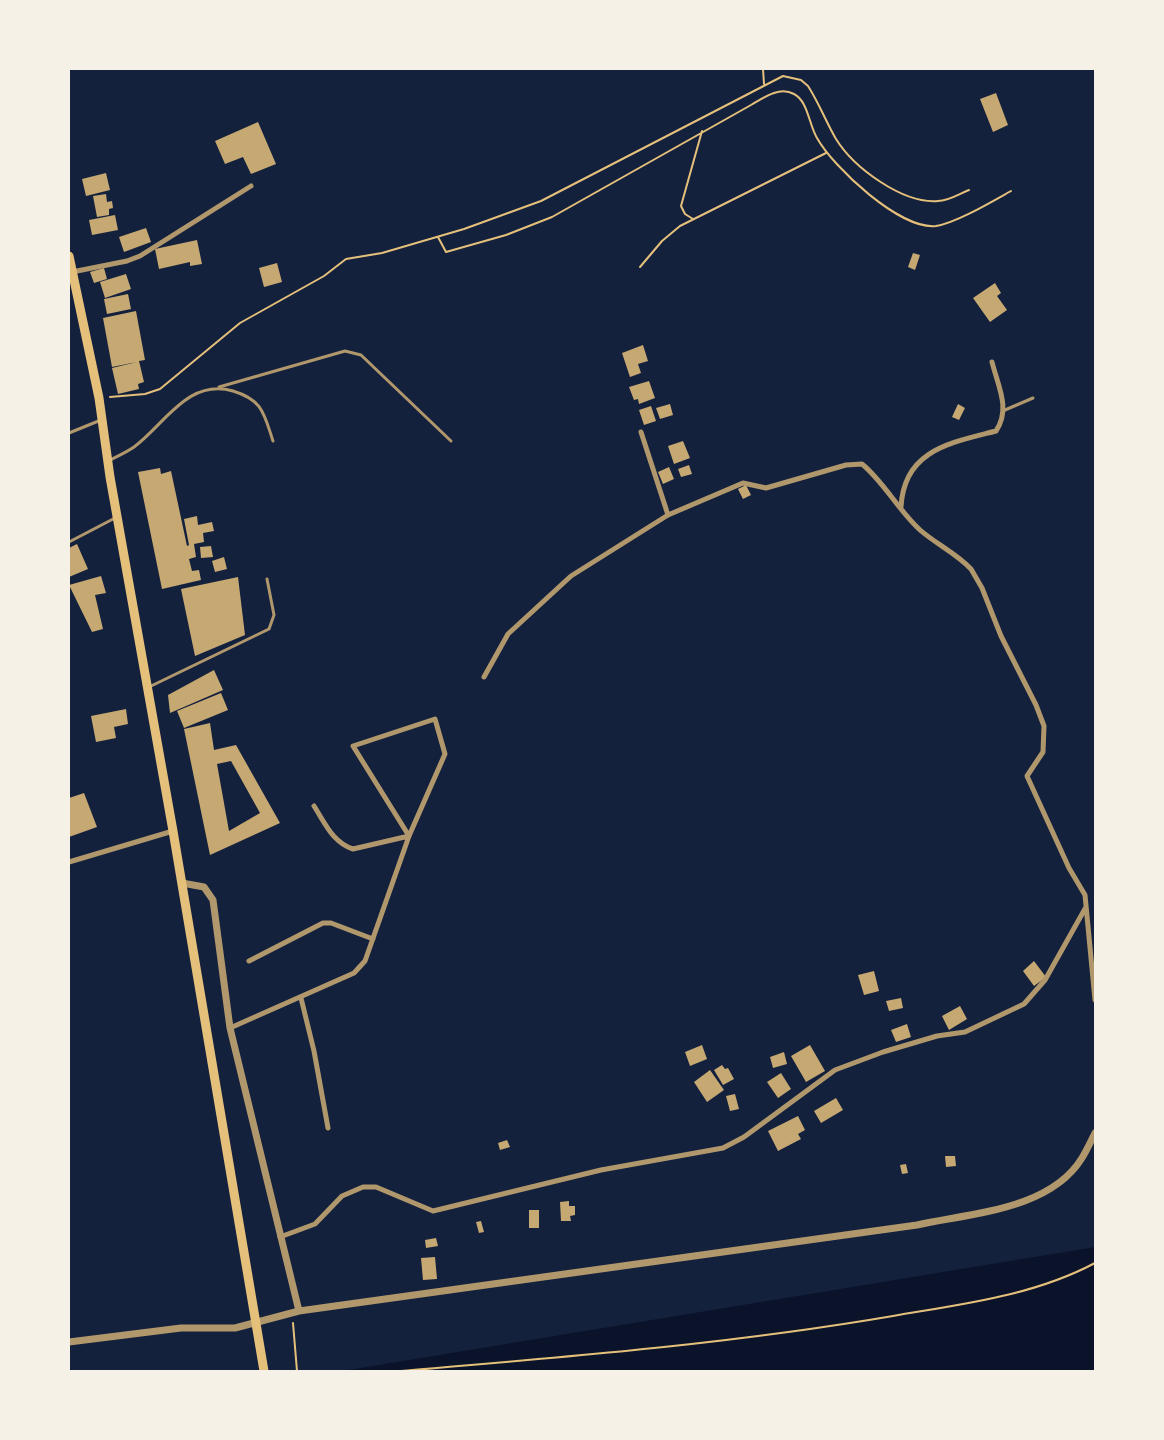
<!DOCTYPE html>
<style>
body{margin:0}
#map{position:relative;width:1164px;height:1440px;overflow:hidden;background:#14213d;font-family:Figtree,sans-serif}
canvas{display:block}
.frame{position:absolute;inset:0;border:70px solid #f6f1e7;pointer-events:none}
</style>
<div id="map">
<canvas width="1164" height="1440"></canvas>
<div class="frame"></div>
</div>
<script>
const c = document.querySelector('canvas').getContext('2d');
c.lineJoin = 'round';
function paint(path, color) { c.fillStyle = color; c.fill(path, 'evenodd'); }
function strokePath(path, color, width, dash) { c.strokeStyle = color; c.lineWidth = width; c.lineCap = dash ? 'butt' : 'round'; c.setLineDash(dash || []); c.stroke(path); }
const water = new Path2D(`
 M 1095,1247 L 1095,1371 L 342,1371 Z`);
const building = new Path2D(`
 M 996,93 L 1008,125 L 993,132 L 980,99 Z
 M 258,122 L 276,164 L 251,174 L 243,157 L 225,164 L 215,141 Z
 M 106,173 L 110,190 L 86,196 L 82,179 Z
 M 106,194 L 107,202 L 112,201 L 113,208 L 109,209 L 109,215 L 97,217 L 93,196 Z
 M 115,215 L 118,230 L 92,235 L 89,220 Z
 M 146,228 L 151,242 L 124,252 L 119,237 Z
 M 197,240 L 202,264 L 190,266 L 190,262 L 159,269 L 155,249 Z
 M 913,253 L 920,255 L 915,270 L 908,267 Z
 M 277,263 L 282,282 L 264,287 L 259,268 Z
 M 104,268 L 107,279 L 94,283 L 90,272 Z
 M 126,274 L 131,289 L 105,298 L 100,282 Z
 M 995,283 L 1001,293 L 997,296 L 1007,310 L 990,322 L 973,298 Z
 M 128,294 L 131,309 L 107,314 L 104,299 Z
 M 136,311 L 145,360 L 139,361 L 144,382 L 138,384 L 139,389 L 118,394 L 112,368 L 137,362 L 112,367 L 103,318 Z
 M 643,345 L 648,361 L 638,364 L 641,373 L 630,377 L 622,353 Z
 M 649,381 L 655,398 L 639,404 L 638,399 L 634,400 L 629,387 Z
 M 670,404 L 673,415 L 660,419 L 656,408 Z
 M 958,404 L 965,408 L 959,420 L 952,417 Z
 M 651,406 L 656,421 L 644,425 L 639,410 Z
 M 683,441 L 690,458 L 674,464 L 668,446 Z
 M 689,465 L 692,474 L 681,477 L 678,469 Z
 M 669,467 L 674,479 L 663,484 L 658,472 Z
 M 160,468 L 161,474 L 171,471 L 187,546 L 189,545 L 184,519 L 197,516 L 198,525 L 212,522 L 214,531 L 203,533 L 204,542 L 194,544 L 196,557 L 189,559 L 192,571 L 199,570 L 201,580 L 162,589 L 138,472 Z
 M 746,485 L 751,495 L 743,499 L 738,489 Z
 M 77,544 L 88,569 L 69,577 L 69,548 Z
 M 211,546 L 213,557 L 201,558 L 200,547 Z
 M 224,557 L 227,569 L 215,572 L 212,561 Z
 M 101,576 L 106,593 L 95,595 L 103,629 L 92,632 L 69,585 Z
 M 238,577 L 245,635 L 195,656 L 181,589 Z
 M 214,670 L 223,690 L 170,713 L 168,695 Z
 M 221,693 L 228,710 L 184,728 L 177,711 Z
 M 126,709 L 128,724 L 114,727 L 116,738 L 96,742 L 91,716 Z
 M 210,723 L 214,750 L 236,745 L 280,823 L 210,855 L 184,729 ZM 231,761 L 260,813 L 229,831 L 217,764 Z
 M 84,793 L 97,827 L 69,837 L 69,798 Z
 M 1034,961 L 1046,977 L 1034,986 L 1023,971 Z
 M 874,971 L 879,991 L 864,995 L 858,975 Z
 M 901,998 L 903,1008 L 889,1011 L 886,1001 Z
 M 960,1006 L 967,1019 L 949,1030 L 942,1016 Z
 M 907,1024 L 911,1037 L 896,1042 L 891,1030 Z
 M 702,1045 L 707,1059 L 690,1066 L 685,1052 Z
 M 810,1045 L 825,1071 L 806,1082 L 791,1056 Z
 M 784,1052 L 787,1064 L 773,1068 L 770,1057 Z
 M 722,1065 L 725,1069 L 728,1068 L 734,1079 L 723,1085 L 714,1070 Z
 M 710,1070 L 724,1090 L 707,1102 L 694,1082 Z
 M 781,1073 L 791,1089 L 778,1098 L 767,1082 Z
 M 735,1094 L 739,1109 L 730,1111 L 726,1096 Z
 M 836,1098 L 843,1110 L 821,1123 L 814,1111 Z
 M 798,1116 L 805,1130 L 798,1134 L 801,1139 L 778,1151 L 768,1131 Z
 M 507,1140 L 510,1147 L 500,1150 L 498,1143 Z
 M 945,1156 L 955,1156 L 956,1166 L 946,1167 Z
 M 906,1164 L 908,1173 L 902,1174 L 900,1165 Z
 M 569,1201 L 569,1206 L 575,1206 L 575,1215 L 570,1216 L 571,1221 L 561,1221 L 560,1202 Z
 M 529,1210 L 539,1210 L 539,1228 L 529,1228 Z
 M 481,1221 L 484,1232 L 479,1233 L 476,1222 Z
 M 436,1238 L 438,1246 L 426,1248 L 425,1240 Z
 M 435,1257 L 437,1279 L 423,1280 L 421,1258 Z`);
const path = new Path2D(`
 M 763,69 L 764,84
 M 693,219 L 685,214 L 681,206 L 702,131
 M 438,237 L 446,252 L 506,235 L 552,217 L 751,105 C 763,98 779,86 794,94 C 808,101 809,125 817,138 C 833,167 900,230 936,226 C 956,223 993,201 1011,191
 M 640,267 L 662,241 L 680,226 L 826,153
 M 110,397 L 145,394 L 160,389 L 240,323 L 324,276 L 346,259 L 382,253 L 464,229 L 541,201 L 783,76 L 801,80 L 808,86 C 819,103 826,122 836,139 C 854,168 903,204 938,201 C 949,201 959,194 969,190
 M 293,1323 L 297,1371
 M 401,1371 C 565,1357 730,1344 893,1316 C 962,1304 1033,1296 1095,1263`);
const service = new Path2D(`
 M 219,387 L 345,351 L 361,355 L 451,441
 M 1005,410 L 1033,398
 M 69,433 L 101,420
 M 110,460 C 118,456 127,452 134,447 C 165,424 188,378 233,391 C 263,400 264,414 273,441
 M 69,542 L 115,518
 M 149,687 L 269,629 L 274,615 L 267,579`);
const minor = new Path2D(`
 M 72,272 L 127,261 L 140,256 L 251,186
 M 641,432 L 668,515
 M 901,507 C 904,450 950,443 996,431 C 1011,409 998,386 992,362
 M 484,677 L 508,634 L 571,576 L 668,515 L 743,483 L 766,488 L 846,465 L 862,464 C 884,482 898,510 920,530 C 936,544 956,553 971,569 L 982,588 L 1001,636 L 1036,705 L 1044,726 L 1043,752 L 1027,776 L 1069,868 L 1085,895 L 1095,1000
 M 69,862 L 173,831
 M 249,961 L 323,923 L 331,923 L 373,939
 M 301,998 L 314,1051 L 328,1128
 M 230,1028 L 354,973 L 365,961 L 409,836 L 445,754 L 435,719 L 353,746 L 409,836 L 353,849 C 333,843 325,823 314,806
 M 280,1237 L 315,1224 L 342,1196 L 363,1187 L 376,1187 L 433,1211 L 601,1170 L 723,1148 L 744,1137 L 835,1070 L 883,1052 L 937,1036 L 965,1032 L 1024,1004 L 1045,980 L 1086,907`);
const tertiary = new Path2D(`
 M 182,883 L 204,887 L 213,900 L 230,1028 L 299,1311
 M 69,1342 L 181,1328 L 235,1328 L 299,1311 L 917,1225 C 971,1213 1050,1210 1082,1158 C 1087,1150 1091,1141 1095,1133`);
const trunk = new Path2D(`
 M 69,256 L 99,398 L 110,477 L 173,831 L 264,1371`);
paint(water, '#0b132b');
paint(building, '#c6a872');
strokePath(path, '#e5c07b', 2);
strokePath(service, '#b1986c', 3);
strokePath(minor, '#b1986c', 5);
strokePath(tertiary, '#b1986c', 7);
strokePath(trunk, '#e5c07b', 9);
</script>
